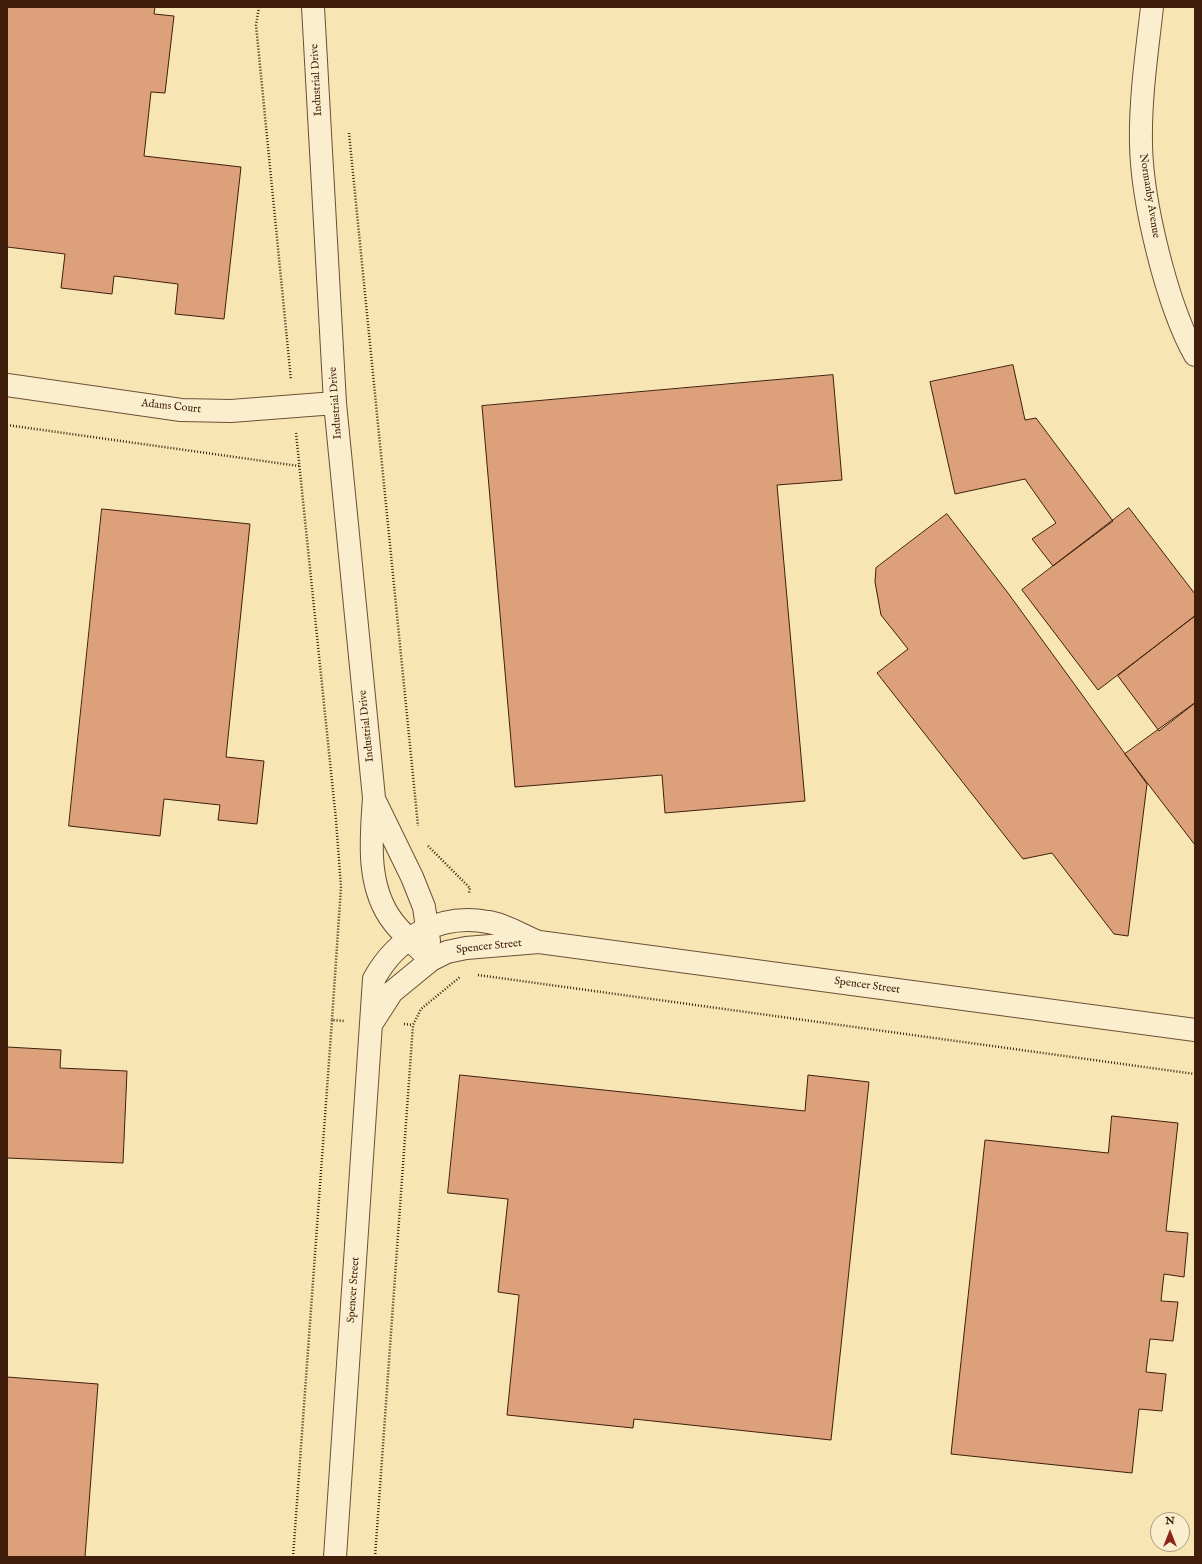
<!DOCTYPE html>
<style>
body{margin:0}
#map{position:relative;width:1202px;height:1564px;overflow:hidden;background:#f8e5b4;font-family:"IM FELL English",serif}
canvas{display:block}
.frame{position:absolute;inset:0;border:8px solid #3f1f0c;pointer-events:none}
.north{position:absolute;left:1150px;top:1512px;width:40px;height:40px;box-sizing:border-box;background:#faeece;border:1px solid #af9b80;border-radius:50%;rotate:0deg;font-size:11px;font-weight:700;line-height:16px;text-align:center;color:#3f1f0c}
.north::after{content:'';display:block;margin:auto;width:14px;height:18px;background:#8f2418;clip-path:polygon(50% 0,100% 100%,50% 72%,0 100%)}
</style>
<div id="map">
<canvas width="1202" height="1564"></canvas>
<div class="frame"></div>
<div class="north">N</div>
</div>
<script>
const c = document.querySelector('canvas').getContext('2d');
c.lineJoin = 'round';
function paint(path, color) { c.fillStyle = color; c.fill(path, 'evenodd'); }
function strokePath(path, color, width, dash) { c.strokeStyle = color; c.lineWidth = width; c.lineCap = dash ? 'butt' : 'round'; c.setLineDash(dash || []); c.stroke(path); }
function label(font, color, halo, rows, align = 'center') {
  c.font = font + ' "IM FELL English",serif'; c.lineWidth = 4; c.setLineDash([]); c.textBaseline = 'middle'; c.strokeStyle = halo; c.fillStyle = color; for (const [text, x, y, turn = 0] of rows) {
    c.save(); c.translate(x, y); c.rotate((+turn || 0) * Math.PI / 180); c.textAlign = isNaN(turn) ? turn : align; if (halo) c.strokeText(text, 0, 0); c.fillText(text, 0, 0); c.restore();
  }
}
const building = new Path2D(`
 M 7,7 L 155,7 L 154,14 L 174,16 L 165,93 L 151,92 L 144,156 L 241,167 L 224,319 L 175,314 L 178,284 L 114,276 L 112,294 L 61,288 L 65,254 L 7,247 Z
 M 1013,365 L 1025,420 L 1036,418 L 1113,521 L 1053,566 L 1032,539 L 1056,523 L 1025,479 L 955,494 L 930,382 Z
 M 833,375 L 842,480 L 777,485 L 805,801 L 665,813 L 662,775 L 515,787 L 482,406 Z
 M 1129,508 L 1195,594 L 1195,616 L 1098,690 L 1022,590 Z
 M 102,509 L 250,524 L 226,757 L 264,761 L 257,824 L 218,820 L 220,805 L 164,799 L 160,836 L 69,826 Z
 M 947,514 L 1008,593 L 1147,784 L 1128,936 L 1114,934 L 1052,853 L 1023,859 L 877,673 L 908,649 L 881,615 L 875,582 L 876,568 Z
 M 1195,616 L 1195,703 L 1159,731 L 1118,676 Z
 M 1195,703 L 1195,845 L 1125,754 Z
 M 7,1047 L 61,1050 L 60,1068 L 127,1071 L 123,1163 L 7,1158 Z
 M 460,1075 L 805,1111 L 808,1075 L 869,1082 L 831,1440 L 634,1419 L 633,1428 L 507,1415 L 519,1295 L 498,1292 L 508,1199 L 448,1193 Z
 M 1112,1116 L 1178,1123 L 1166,1231 L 1188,1233 L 1184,1277 L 1164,1274 L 1161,1301 L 1178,1302 L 1173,1341 L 1150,1339 L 1146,1372 L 1166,1374 L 1162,1411 L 1139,1409 L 1132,1473 L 951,1454 L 985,1140 L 1108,1153 Z
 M 7,1377 L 98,1384 L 85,1557 L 7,1557 Z`);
const path = new Path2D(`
 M 259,7 L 256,25 L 291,380
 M 349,133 L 418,826
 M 7,425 L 299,466
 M 296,433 L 336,820 L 341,887 L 332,1020
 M 428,846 L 470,888 L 469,893
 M 478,975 L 1195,1074
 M 404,1024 L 413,1025
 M 293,1557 L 332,1020 L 345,1021
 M 375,1557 L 413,1025 L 421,1009 L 460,977`);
const street = new Path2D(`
 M 313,7 L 335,403 L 374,798 C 371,839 366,888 394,923 C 405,937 419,948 431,960
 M 1152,7 C 1147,52 1140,98 1141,144 C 1142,202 1167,305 1195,355
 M 7,385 L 181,410 L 231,411 L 335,403
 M 374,799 L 412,877 L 424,907 L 429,941
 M 372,1023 L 392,992 L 431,960 L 447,952 L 466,948 L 539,942 L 1195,1030
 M 335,1557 L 374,979 C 397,937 440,913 488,922 C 504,924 521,935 536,941`);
const streetNames = [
 ["Industrial Drive",317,80,-93],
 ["Normanby Avenue",1149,196,81],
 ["Industrial Drive",336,403,-94],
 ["Adams Court",171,407,6],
 ["Industrial Drive",367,726,-96],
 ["Spencer Street",489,947,-6],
 ["Spencer Street",867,986,8],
 ["Spencer Street",354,1290,-86]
];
paint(building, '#dca07b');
strokePath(building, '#3f1f0c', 1);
strokePath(street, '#6d5036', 24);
strokePath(path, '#3f1f0c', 2.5, [1, 2]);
strokePath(street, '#faeece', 22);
label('11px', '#3f1f0c', '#faeece', streetNames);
</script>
